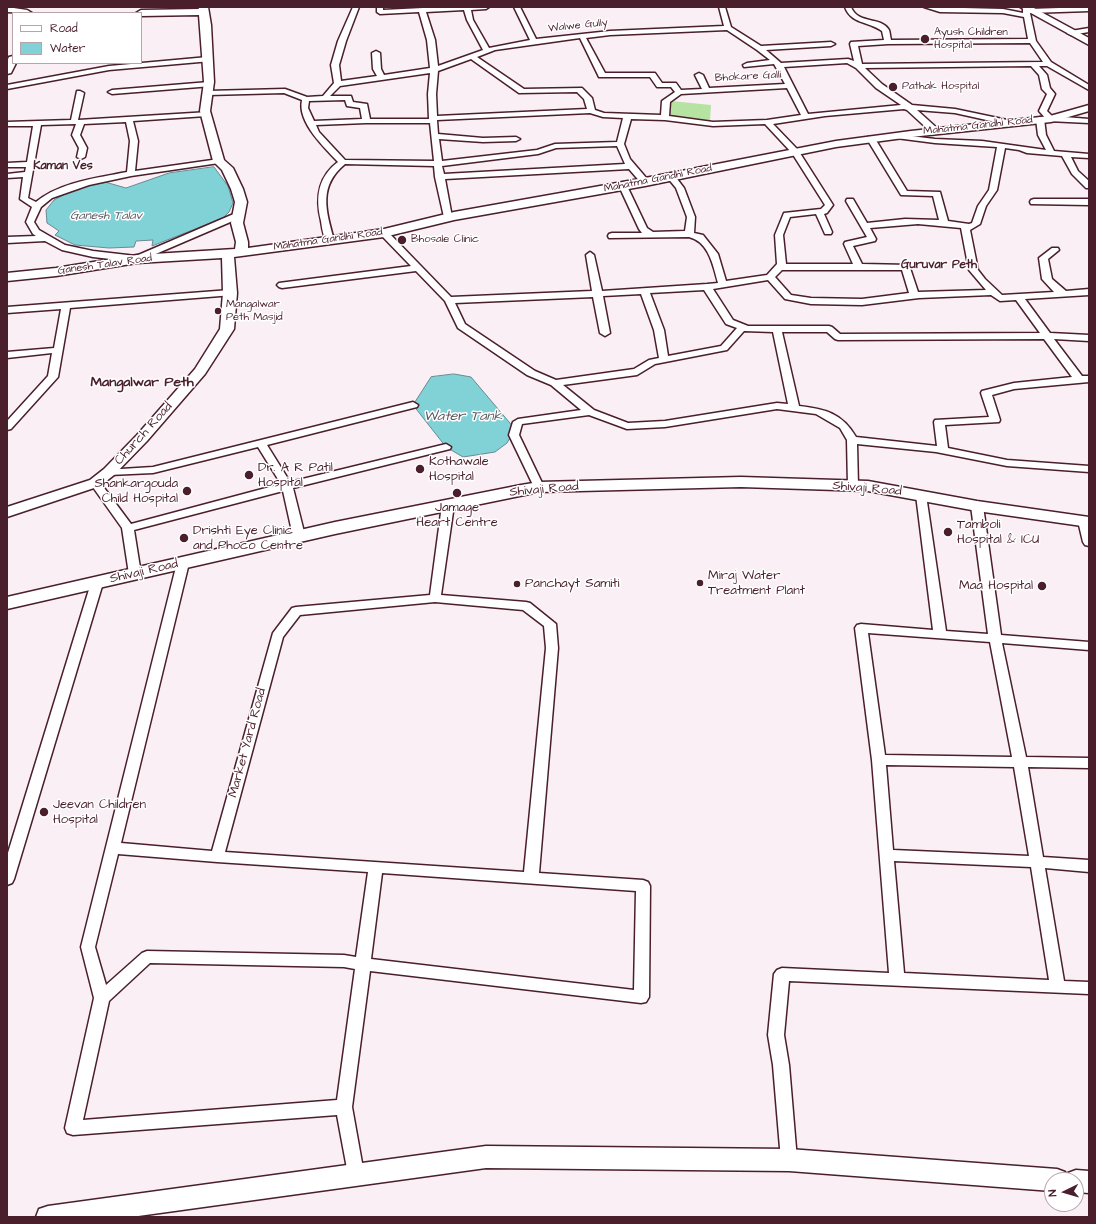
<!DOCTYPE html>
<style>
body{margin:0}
#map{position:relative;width:1096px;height:1224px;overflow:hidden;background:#f9eff5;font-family:"Architects Daughter",sans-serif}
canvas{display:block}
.frame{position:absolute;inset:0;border:8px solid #4a1f2b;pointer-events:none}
.legend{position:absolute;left:12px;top:12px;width:130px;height:52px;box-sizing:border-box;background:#fff;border:1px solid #b7a5aa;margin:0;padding:5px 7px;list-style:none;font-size:12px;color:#4a1f2b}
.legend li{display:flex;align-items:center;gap:8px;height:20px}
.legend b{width:20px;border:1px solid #b7a5aa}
.north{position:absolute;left:1044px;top:1172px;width:40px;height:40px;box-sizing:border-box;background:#fff;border:1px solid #b7a5aa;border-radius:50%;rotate:265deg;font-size:11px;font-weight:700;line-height:16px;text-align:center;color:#4a1f2b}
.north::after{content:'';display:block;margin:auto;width:14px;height:18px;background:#4a1f2b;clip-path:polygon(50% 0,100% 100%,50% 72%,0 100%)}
</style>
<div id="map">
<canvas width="1096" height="1224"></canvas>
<div class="frame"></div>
<ul class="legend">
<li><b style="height:5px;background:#fff"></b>Road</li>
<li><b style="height:11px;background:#80d2d7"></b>Water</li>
</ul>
<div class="north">N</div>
</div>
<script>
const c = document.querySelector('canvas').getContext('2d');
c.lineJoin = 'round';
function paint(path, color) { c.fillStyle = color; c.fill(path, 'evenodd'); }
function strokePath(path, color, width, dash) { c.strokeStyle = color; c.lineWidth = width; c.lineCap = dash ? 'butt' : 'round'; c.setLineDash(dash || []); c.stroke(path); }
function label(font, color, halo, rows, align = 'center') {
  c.font = font + ' "Architects Daughter",sans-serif'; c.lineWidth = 3; c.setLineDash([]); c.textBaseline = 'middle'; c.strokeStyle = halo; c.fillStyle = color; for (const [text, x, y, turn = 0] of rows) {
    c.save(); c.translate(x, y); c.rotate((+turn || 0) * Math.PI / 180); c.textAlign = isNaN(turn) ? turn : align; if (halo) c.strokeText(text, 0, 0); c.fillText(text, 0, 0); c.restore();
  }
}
const green = new Path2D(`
 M 671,101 L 711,105 L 710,121 L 670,116 Z`);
const water = new Path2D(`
 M 214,167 L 228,186 L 233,203 L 229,212 L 223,218 L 152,246 L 153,240 L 136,241 L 134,247 L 109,248 L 75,245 L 55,235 L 59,231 L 47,223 L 46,210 L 54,200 L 74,189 L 105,182 L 126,188 L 169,173 Z
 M 454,374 L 471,377 L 515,429 L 507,443 L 495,452 L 463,457 L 446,447 L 413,405 L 431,377 Z`);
const street = new Path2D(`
 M 353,7 L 359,7 L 346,41 L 339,65 L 341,81 L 377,76 L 373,69 L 372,53 L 376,51 L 380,53 L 381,69 L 384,75 L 430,68 L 427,40 L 419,12 L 380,14 L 377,12 L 377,7 L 383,7 L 383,10 L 443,7 L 489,7 L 486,9 L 471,10 L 473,20 L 489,48 L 530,40 L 514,7 L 520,7 L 536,39 L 610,31 L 724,26 L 719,7 L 725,7 L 731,27 L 761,46 L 831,42 L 835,44 L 831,46 L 766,50 L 781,63 L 848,59 L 854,61 L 850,44 L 851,42 L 884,40 L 882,31 C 868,21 851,24 845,7 L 851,7 C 858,25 881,16 889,30 C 890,33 890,37 891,40 L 1028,39 L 1024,17 L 1003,13 L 940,12 L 924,7 L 1003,9 L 1023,13 L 1023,9 L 1026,7 L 1029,9 L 1089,7 L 1089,11 L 1030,13 L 1036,41 L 1051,62 L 1089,85 L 1089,90 L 1047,66 L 1039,66 L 1047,75 L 1050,88 L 1055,94 L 1047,111 L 1052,116 L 1089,119 L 1089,123 L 1048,121 L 1039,111 L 1047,94 L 1042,89 L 1039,75 L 1031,66 L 865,68 L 882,84 L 912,105 L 955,109 L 1012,121 L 1012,125 L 1009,125 L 955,113 L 917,110 L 938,129 L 939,131 L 935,133 L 932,133 L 907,110 L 904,109 L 825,116 L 773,124 L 798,150 L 833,205 L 827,213 L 824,214 L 832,232 L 831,234 L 825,234 L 816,214 L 790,217 L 783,235 L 786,264 L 853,264 L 844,244 L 845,242 L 867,237 L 846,201 L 847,199 L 853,199 L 867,223 L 905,219 L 939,220 L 933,196 L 901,195 L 867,139 L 868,137 L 874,137 L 907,191 L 940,192 L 948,221 L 969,224 L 972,223 L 978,206 L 989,190 L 997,147 L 935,143 L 896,138 L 893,138 L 893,134 L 935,139 L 982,141 L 1046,150 L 1038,135 L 1036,119 L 1040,117 L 1044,119 L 1046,135 L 1054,151 L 1089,154 L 1089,158 L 1071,157 L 1078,171 L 1089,181 L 1089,188 L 1086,188 L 1072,174 L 1062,156 L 1027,153 L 1019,150 L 1005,148 L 997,190 L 986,206 L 980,224 L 970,230 L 978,270 L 985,279 L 1002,295 L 1054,292 L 1042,279 L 1039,258 L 1052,248 L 1058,248 L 1059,250 L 1048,259 L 1052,279 L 1066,291 L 1089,289 L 1089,295 L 1025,299 L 1050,333 L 1089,335 L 1089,341 L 1054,339 L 1082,376 L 1089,376 L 1089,382 L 1014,389 L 992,395 L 1000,420 L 999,422 L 945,425 L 948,448 L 1007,460 L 1089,466 L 1089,472 L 1007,466 L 936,452 L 857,444 L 858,486 L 853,489 L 848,486 L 847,440 L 840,428 L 816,414 L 777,409 L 665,427 L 627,429 L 589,415 L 522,424 L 519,435 L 544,487 L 539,490 L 535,489 L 509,435 L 513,422 L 518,419 L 581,410 L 551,385 L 527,375 L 458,328 L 445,301 L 416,271 L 282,288 L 279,287 L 277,285 L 279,283 L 411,266 L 381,235 L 380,233 L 384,230 L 387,231 L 451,297 L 592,291 L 586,255 L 590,252 L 594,255 L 602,291 L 707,284 L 718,283 C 713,265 709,242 689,237 L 609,238 L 608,236 L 609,234 L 612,233 L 642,233 L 639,229 L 619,186 L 620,184 L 623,184 L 627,186 L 647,228 L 653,232 L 685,231 L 687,217 L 676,188 L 667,177 L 668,175 L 674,175 L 684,188 L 695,217 L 694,233 L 703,235 L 718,254 L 726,281 L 767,275 L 777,264 L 775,235 L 784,213 L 821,209 L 825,205 L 792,153 L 765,124 L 713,126 L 665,120 L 631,119 L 624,144 L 630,159 L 648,180 L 649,182 L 648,184 L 642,184 L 629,169 L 445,179 L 452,217 L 448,220 L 444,217 L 435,177 L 434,166 L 345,164 C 318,186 326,211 334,240 L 330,243 L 327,242 C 323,236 322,228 321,221 C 315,197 318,177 338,162 C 324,147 297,122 302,100 L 284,93 L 208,95 L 204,93 L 208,91 L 285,89 L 307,97 L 323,96 L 334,83 L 331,65 L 338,41 ZM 464,10 L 467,20 L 483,50 L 438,66 L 435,40 L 426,12 ZM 727,30 L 757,50 L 770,60 L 747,63 L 743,65 L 744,67 L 774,64 L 785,84 L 709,88 L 703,75 L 699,73 L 695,75 L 702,89 L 681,90 L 676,83 L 662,83 L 655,73 L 605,73 L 586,38 L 610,35 ZM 580,38 L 599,77 L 650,77 L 657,87 L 671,87 L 675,92 L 662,101 L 661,115 L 604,113 L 595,110 L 592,98 L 582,88 L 524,89 L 477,57 L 495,50 ZM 1030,43 L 1043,62 L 862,64 L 858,46 L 888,44 ZM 471,59 L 519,93 L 577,92 L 584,99 L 587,109 L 437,116 L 436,94 L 438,71 ZM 847,63 L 856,68 L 876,88 L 901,105 L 808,114 L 784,67 ZM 430,73 L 428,94 L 429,119 L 370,119 L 367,104 L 353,102 L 351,96 L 330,96 L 340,86 ZM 787,88 L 801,115 L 767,120 L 713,122 L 669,116 L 670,102 L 681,94 ZM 345,100 L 347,106 L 360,108 L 362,119 L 314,121 L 308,108 L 309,101 ZM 590,113 L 603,117 L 623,118 L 617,142 L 555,144 L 537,150 L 442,161 L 439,139 L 483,142 L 516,141 L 520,139 L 516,137 L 483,138 L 438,134 L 437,120 ZM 366,123 L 430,123 L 434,161 L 345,160 L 319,132 L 316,125 ZM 617,146 L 625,164 L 444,174 L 442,166 L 538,154 L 556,148 ZM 918,224 L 961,228 L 969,270 L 986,290 L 918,292 L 909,265 L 862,264 L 853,246 L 875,241 L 876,239 L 870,228 ZM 782,270 L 902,270 L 909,293 L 862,299 L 811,298 L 791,295 L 775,277 ZM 768,280 L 785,299 L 811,304 L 862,305 L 919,298 L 991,295 L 1000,301 L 1016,300 L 1040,333 L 840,334 L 832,327 L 829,326 L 748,326 L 733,320 L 713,289 ZM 704,290 L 726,324 L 737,328 L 721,346 L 668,356 L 664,330 L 650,293 ZM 641,294 L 654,330 L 659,358 L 649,360 L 634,369 L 556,380 L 535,371 L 465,324 L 455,303 L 593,297 L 600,333 L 605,336 L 610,333 L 603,296 ZM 744,331 L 773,332 L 788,404 L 777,403 L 665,421 L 628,423 L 594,410 L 563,385 L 637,375 L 655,364 L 727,350 ZM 782,332 L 827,332 L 835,339 L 838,340 L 1044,339 L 1072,377 L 1014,383 L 982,391 L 981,393 L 989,417 L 935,420 L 934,422 L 937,446 L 856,437 C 842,413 825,409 799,406 Z
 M 1089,28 L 1089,32 L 1071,35 L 1067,33 L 1071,31 Z
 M 208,57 L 211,57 L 211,61 L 109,70 L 7,89 L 7,85 L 109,66 Z
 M 209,82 L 212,82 L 212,86 L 112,94 L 108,92 L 112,90 Z
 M 77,91 L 80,91 L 84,93 L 78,120 L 209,112 L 209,116 L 206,116 L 133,121 L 138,141 L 135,171 L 219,159 L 223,161 L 219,163 L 131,176 L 89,185 L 52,198 L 41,207 L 34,222 L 39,230 L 65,245 L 93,251 L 136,256 L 236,213 L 242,213 L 243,215 L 242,217 L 137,262 L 93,257 L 62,250 L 45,241 L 7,243 L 7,237 L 36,236 L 33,234 L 26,222 L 32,207 L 20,199 L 23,177 L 7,178 L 7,174 L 25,172 L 26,167 L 7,167 L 7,163 L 27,162 L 33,126 L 7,126 L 7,122 L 71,120 ZM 126,122 L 130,141 L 127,172 C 97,178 60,182 36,202 L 28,198 L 41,125 L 76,124 L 72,135 L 79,148 L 77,157 L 81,159 L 85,157 L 87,148 L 80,135 L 84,124 Z
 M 1034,199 L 1089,199 L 1089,205 L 1031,204 L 1030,202 L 1031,200 Z
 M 230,290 L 233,291 L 235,293 L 233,295 L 70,308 L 58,377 L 11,429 L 7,430 L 7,421 L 48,376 L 52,353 L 7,358 L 7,352 L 54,348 L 61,309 L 7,313 L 7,307 Z
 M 413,402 L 418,405 L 417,407 L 267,445 L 290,482 L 446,444 L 451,447 L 450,449 L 293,488 L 305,536 L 303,538 L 295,538 L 293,536 L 283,491 L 134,530 L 141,574 L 139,577 L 131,577 L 129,574 L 122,528 L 90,483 L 95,480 L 99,481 L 131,524 L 281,484 L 258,447 L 153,473 L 109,475 L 105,474 L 104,472 L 105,470 L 153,467 Z
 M 921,492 L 926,495 L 946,631 L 988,634 L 971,506 L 977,503 L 983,506 L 1001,635 L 1089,642 L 1089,650 L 1002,643 L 1026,757 L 1089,758 L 1089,768 L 1028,767 L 1043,857 L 1089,860 L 1089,872 L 1045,868 L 1064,981 L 1089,982 L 1089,994 L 789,981 L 784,1035 L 789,1065 L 797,1160 L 795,1165 L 789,1168 L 783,1165 L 781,1160 L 773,1065 L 768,1035 L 774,974 L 777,970 L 782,968 L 889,973 L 872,760 L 855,628 L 857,625 L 861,624 L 933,630 L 916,495 ZM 868,633 L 990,642 L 1012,757 L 885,755 ZM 886,765 L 1014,767 L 1029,856 L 893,850 ZM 894,861 L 1031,867 L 1049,980 L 904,973 Z
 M 448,502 L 454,505 L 441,595 L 526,602 L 530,603 L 556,624 L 558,648 L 539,873 L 643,880 L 648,882 L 650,886 L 649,997 L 646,1002 L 641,1003 L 370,971 L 352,1107 L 364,1174 L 362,1179 L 356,1182 L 350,1179 L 348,1174 L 337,1115 L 73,1135 L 67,1133 L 65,1128 L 94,998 L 81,947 L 177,563 L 179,560 L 187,560 L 189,563 L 121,843 L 212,851 L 273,633 L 292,608 L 296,607 L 430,595 L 442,505 ZM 435,602 L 523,610 L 544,626 L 546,648 L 524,872 L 225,852 L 283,637 L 300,615 ZM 118,854 L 217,862 L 368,872 L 356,957 L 344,955 L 147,951 L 142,953 L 106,985 L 95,947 ZM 382,873 L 636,891 L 634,990 L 371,959 ZM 150,963 L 344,967 L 355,969 L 337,1100 L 83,1120 L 109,1001 Z
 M 1084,518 L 1089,520 L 1089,546 L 1085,545 L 1083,542 L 1078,521 L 1080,519 Z
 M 97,579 L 101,580 L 103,583 L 14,879 L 12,883 L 7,885 L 7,856 L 91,583 L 93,580 Z`);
const secondary = new Path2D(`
 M 7,7 L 27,10 L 32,13 L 7,12 Z
 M 198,7 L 208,7 L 211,25 L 214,82 L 210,111 L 224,160 L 233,168 L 243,189 L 247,202 L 243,223 L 248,242 L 248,248 L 384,229 L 454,212 L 645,178 L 836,141 L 911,131 L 1050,116 L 1089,105 L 1089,111 L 1051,122 L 911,137 L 836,147 L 645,186 L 454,220 L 384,237 L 234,257 L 237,293 L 234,329 L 205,374 L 147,441 L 114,475 L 100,486 L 7,517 L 7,507 L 90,480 L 104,469 L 137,435 L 195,369 L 220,329 L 223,293 L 222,258 L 137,263 L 56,276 L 7,281 L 7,273 L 56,268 L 137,255 L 235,249 L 236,242 L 231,223 L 235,202 L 231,189 L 222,170 L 213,161 L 200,111 L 204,82 L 199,15 L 141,16 L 141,13 L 136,13 L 141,10 L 199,9 Z
 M 1020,7 L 1032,7 L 1089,38 L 1089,45 Z
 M 13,56 L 13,63 L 16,63 L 11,73 L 7,74 L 7,61 L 9,57 Z
 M 486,1146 L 789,1149 L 1057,1169 L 1065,1172 L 1067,1175 L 1068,1173 L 1076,1170 L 1089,1171 L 1089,1193 L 1076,1192 L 1076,1180 L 1052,1180 L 1052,1191 L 789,1171 L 486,1168 L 131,1217 L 36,1217 L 39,1209 L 48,1206 Z`);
const primary = new Path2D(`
 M 741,477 L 868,481 L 977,501 L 1089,517 L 1089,527 L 977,511 L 868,491 L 741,487 L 539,492 L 335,534 L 7,609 L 7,597 L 335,522 L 521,485 L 539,482 Z`);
const markers = [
 [925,39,5,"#4a1f2b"],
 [893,87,5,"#4a1f2b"],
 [402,240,5,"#4a1f2b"],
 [218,311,4,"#4a1f2b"],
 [420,469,5,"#4a1f2b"],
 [249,475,5,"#4a1f2b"],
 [187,491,5,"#4a1f2b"],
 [457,493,5,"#4a1f2b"],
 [948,532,5,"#4a1f2b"],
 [184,538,5,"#4a1f2b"],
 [700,583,4,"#4a1f2b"],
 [517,584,4,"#4a1f2b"],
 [1042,586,5,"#4a1f2b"],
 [44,812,5,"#4a1f2b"]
];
const farStreetnames = [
 ["Walwe Gully",578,26,-6],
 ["Bhokare Galli",748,77,-3],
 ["Mahatma Gandhi Road",978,126,-6],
 ["Mahatma Gandhi Road",658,179,-11],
 ["Mahatma Gandhi Road",328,240,-8],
 ["Ganesh Talav Road",105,265,-8]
];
const farPoinames = [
 ["Ayush Children",934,33],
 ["Hospital",934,46],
 ["Pathak Hospital",902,87],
 ["Bhosale Clinic",411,240],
 ["Mangalwar",226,305],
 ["Peth Masjid",226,318]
];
const farNeighbourhoodnames = [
 ["Kaman Ves",63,166],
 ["Guruvar Peth",939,265]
];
const farWaternames = [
 ["Ganesh Talav",106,216]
];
const streetNames = [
 ["Church Road",144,434,-48],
 ["Shivaji Road",867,489,5],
 ["Shivaji Road",544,490,-5],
 ["Shivaji Road",144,572,-13],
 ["Market Yard Road",248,743,-75]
];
const poiNames = [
 ["Kothawale",429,462],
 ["Hospital",429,477],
 ["Dr. A R Patil",258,468],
 ["Hospital",258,483],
 ["Shankargouda",178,484,"right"],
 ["Child Hospital",178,499,"right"],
 ["Jamage",457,508,"center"],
 ["Heart Centre",457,523,"center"],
 ["Tamboli",957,525],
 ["Hospital & ICU",957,540],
 ["Drishti Eye Clinic",193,531],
 ["and Phoco Centre",193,546],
 ["Miraj Water",708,576],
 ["Treatment Plant",708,591],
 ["Panchayt Samiti",525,584],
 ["Maa Hospital",1033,586,"right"],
 ["Jeevan Children",53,805],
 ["Hospital",53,820]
];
const neighbourhoodNames = [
 ["Mangalwar Peth",142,383]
];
const waterNames = [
 ["Water Tank",463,417]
];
paint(green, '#b6e3a2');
paint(water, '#80d2d7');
strokePath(water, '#6a8a92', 1);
strokePath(street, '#4a1f2b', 3);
strokePath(secondary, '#4a1f2b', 3);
strokePath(primary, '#4a1f2b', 3);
paint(street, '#fff');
paint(secondary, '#fff');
paint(primary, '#fff');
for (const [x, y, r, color] of markers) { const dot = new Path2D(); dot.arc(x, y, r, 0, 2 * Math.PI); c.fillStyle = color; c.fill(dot); strokePath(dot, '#fff', 1.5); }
label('11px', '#4a1f2b', '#fff', farStreetnames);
label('11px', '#4a1f2b', '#fff', farPoinames, 'left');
label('bold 12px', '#4a1f2b', '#fff', farNeighbourhoodnames);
label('italic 12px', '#5a555f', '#fff', farWaternames);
label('13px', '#4a1f2b', '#fff', streetNames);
label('13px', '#4a1f2b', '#fff', poiNames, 'left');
label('bold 14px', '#4a1f2b', '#fff', neighbourhoodNames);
label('italic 14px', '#5a555f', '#fff', waterNames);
</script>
